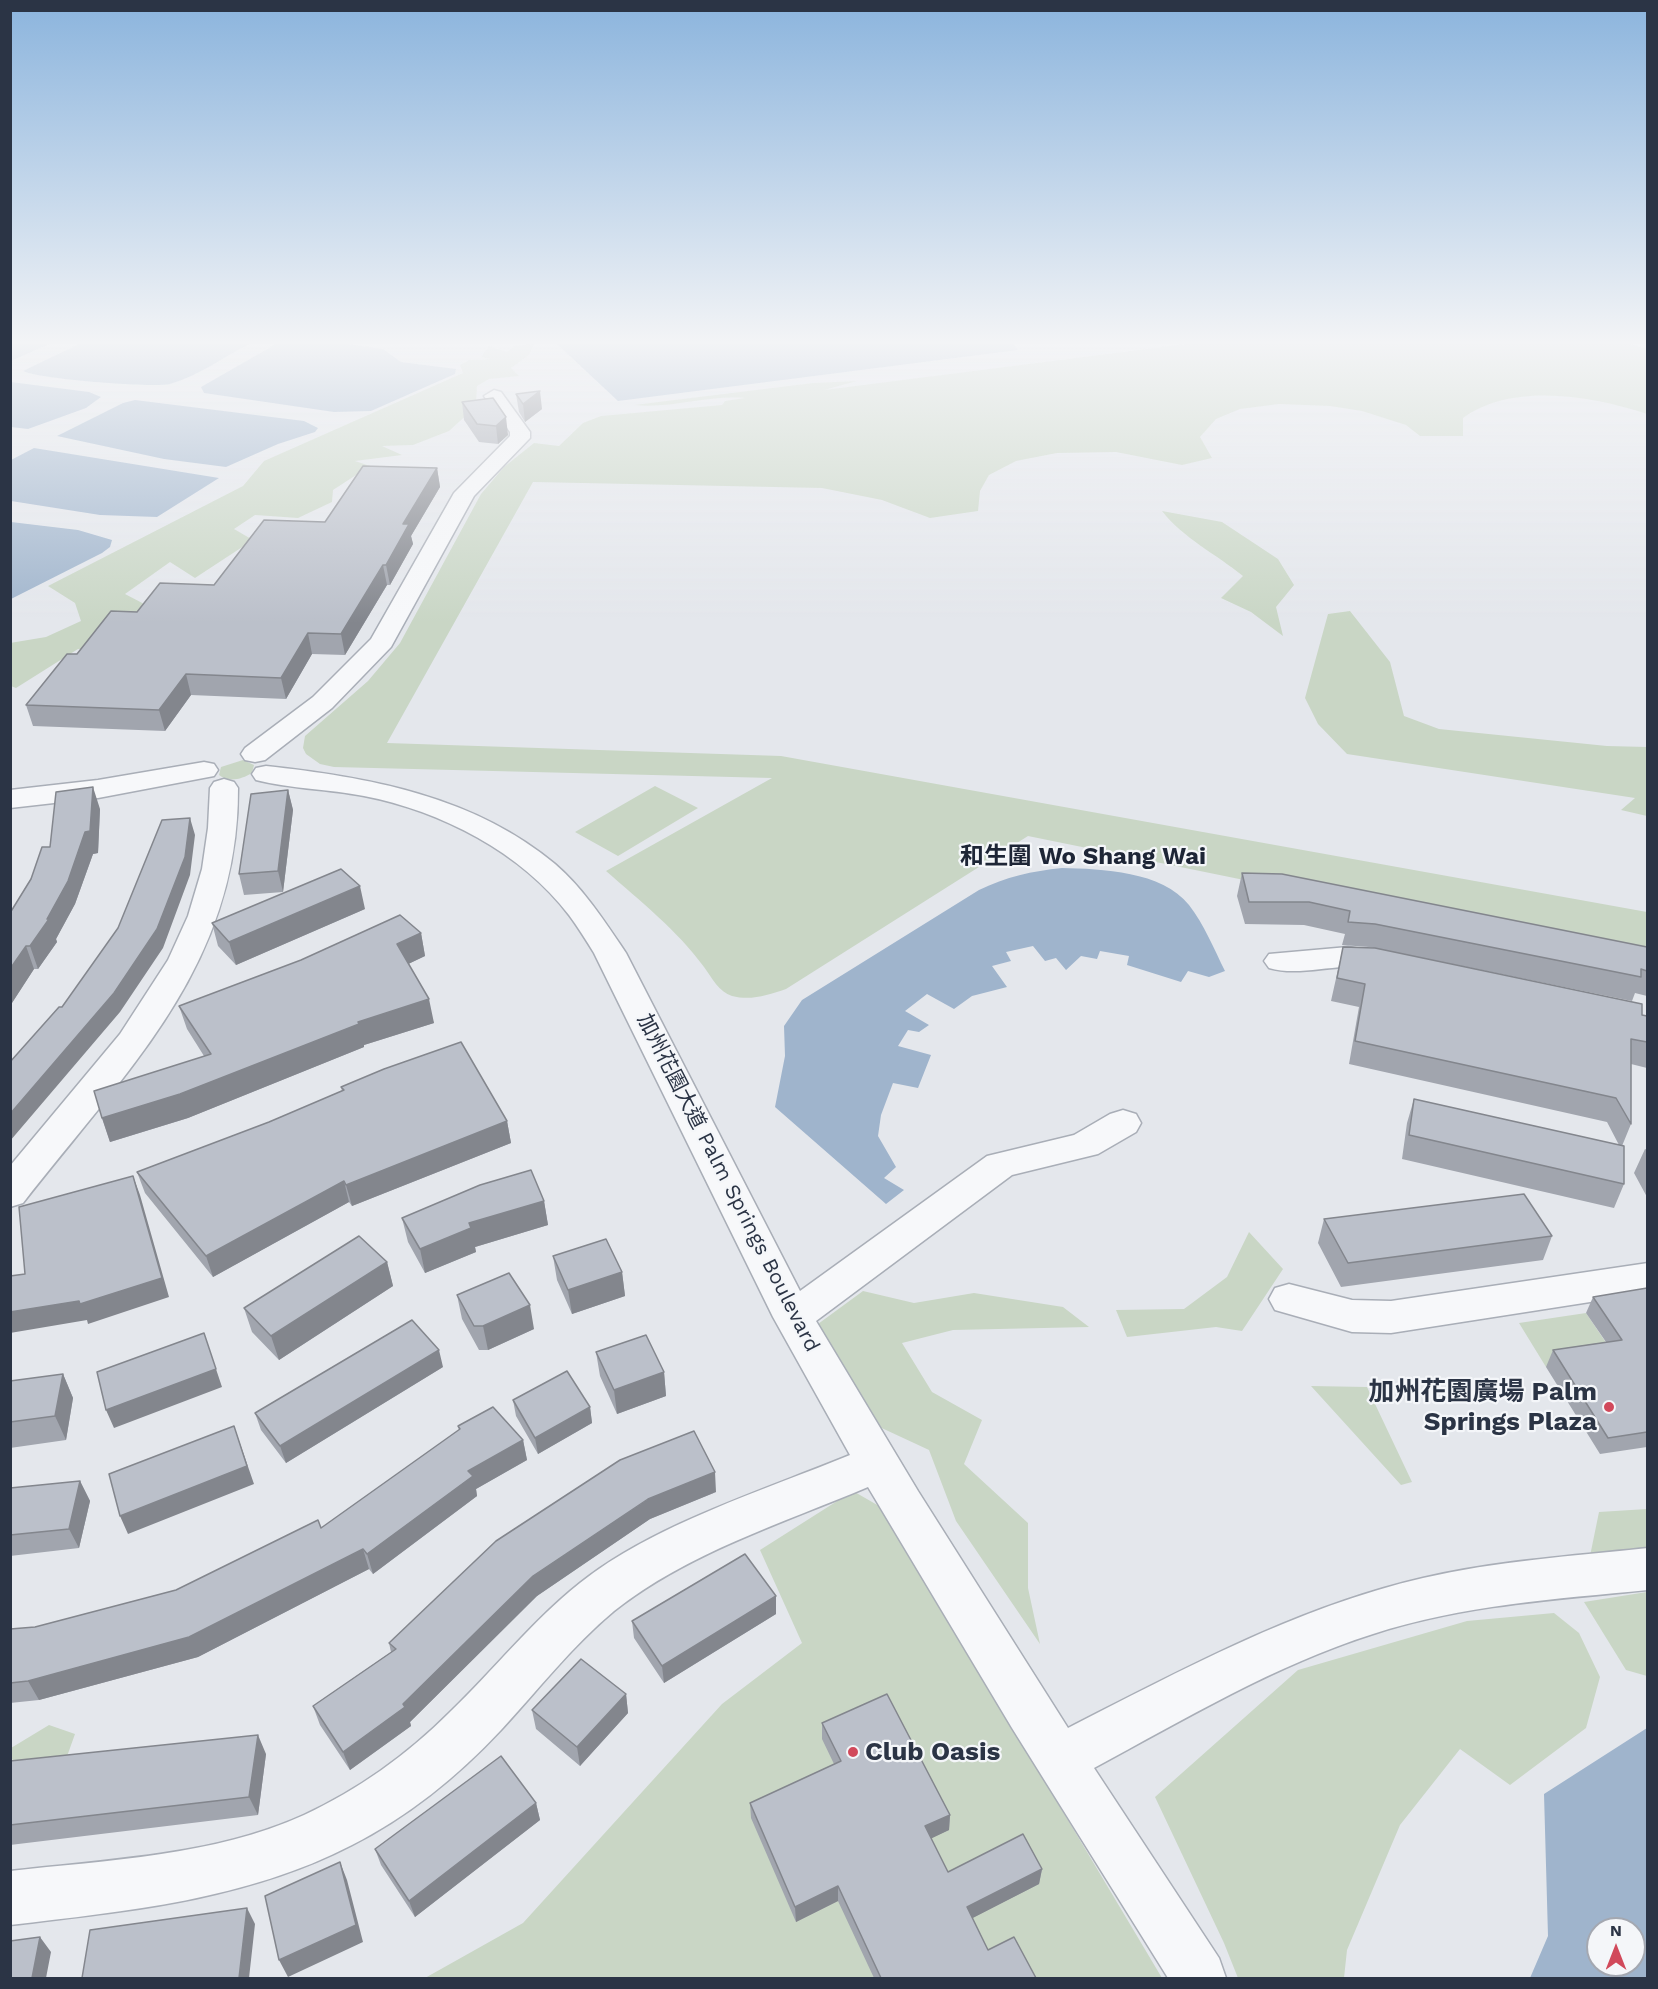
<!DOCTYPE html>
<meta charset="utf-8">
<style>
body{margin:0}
#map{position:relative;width:1658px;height:1989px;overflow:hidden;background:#e4e7ec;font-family:"Work Sans",sans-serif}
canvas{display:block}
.frame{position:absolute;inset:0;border:12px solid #2b3445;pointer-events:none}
.north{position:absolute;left:1586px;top:1917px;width:60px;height:60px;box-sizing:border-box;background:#f4f6f9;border:2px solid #a4a8b1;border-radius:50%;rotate:0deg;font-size:16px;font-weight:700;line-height:24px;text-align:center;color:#2b3445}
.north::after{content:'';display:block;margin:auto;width:21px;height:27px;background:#d1495b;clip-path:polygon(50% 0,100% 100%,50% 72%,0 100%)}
</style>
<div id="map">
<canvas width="1658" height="1989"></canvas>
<div class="frame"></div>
<div class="north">N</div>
</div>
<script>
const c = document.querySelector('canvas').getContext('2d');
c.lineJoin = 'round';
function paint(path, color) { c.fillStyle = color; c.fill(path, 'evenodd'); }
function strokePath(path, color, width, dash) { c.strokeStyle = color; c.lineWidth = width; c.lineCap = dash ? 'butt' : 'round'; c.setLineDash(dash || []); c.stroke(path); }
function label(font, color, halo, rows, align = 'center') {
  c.font = font + ' "Work Sans","Noto Sans TC",sans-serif'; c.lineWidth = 4.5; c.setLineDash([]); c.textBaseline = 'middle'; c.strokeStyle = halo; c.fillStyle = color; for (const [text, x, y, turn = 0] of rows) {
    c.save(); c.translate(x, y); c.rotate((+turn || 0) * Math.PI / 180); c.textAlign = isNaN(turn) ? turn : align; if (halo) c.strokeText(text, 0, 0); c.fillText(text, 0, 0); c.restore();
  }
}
const green = new Path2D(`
 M 534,344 L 529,355 L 511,368 L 519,376 L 489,379 L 477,386 L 476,403 L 471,411 L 449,431 L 413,445 L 382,446 L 402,455 L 355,461 L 370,466 L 333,490 L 332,502 L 298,518 L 255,515 L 234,529 L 253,540 L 195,578 L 170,562 L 125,594 L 148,606 L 93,649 L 78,649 L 16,688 L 11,686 L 10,643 L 46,637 L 81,621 L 75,603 L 48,586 L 243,486 L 264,461 L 463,373 L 460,365 L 469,360 L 491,359 L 481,357 L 489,346 L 507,352 L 515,346 Z
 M 1186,344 L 1630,344 L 1647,349 L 1647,414 C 1592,396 1513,382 1463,418 L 1463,436 L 1420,436 L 1406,425 L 1362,411 L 1330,406 L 1279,404 L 1240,409 L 1216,419 L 1200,437 L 1212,458 L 1182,465 L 1116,452 L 1057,453 L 1016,461 L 989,475 L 980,491 L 978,511 L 930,518 L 882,500 L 822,488 L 533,482 L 387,743 L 781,756 L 1647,912 L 1647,962 L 1028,836 L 786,989 C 768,995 751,1001 732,996 C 719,992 712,978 704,967 C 677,930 640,901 606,871 L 772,778 L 334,767 L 320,764 L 306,754 L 303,748 L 305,736 L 368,681 L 400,643 L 481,494 L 504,467 L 534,443 L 559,446 L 583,423 L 601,416 L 722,405 L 725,401 L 745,398 C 708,395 671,409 634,405 L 813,383 L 857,381 L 824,390 Z
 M 1162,511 L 1222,522 L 1278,559 L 1294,585 L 1276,607 L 1283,636 L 1251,612 L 1221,598 L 1243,576 C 1216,554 1183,538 1162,511 Z
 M 1350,611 L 1390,662 L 1404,716 L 1439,729 L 1607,746 L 1647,747 L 1647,816 L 1621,810 L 1635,798 L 1347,754 L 1318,724 L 1305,698 L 1328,614 Z
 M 243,760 L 254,765 L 252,773 C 242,779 229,783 219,775 L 221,767 Z
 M 655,786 L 698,808 L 618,856 L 575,832 Z
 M 1249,1232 L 1283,1269 L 1242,1331 L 1216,1327 L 1127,1337 L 1116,1310 L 1184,1309 L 1227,1277 Z
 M 863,1291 L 914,1303 L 974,1293 L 1063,1307 L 1089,1327 L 953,1330 L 902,1343 L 932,1392 L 982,1420 L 964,1464 L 1028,1523 L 1028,1588 L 1040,1644 L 956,1521 L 929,1450 L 858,1417 L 803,1335 Z
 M 1586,1313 L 1615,1356 L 1546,1367 L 1519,1323 Z
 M 1311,1386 L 1367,1387 L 1412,1482 L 1401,1485 Z
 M 853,1491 L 905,1521 L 1015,1731 L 1162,1978 L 425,1978 L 523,1923 L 722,1704 L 802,1643 L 760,1550 Z
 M 1647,1509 L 1647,1551 L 1590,1556 L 1599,1512 Z
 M 1647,1592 L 1648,1592 L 1647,1676 L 1626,1670 L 1584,1602 Z
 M 1554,1613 L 1579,1633 L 1600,1677 L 1586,1728 L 1510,1785 L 1460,1749 L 1400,1825 L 1347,1950 L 1344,1978 L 1238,1978 L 1224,1943 L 1155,1797 L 1298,1670 L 1467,1621 Z
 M 49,1725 L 75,1734 L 65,1762 L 28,1766 L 11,1759 L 11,1748 Z`);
const water = new Path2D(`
 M 11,344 L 49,344 L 11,361 Z
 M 79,344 L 249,344 C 224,357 198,376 170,384 C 153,388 38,379 23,371 Z
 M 276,344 L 347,344 L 383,349 L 401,362 L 456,369 L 455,374 L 371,411 L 334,412 L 204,393 L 201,387 Z
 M 557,344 L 1013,344 L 1018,350 L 618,401 Z
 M 11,382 L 89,392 L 101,397 L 86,408 L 28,429 L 11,427 Z
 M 135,400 L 304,421 L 318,428 L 315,432 L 278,444 L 226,467 L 164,459 L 57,436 L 123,403 Z
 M 34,448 L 219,478 L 157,517 L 100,515 L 11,501 L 11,460 Z
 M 11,522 L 78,530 L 112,540 L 110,547 L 102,553 L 11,599 Z
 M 1062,868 C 1102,869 1162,871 1189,905 C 1204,924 1214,949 1225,971 L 1209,977 L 1188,971 L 1181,982 L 1127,965 L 1129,956 L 1100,951 L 1097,959 L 1081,956 L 1066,970 L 1056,958 L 1045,961 L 1033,946 L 1006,952 L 1011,961 L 992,966 L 1007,987 L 972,996 L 954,1009 L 927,994 L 905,1011 L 929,1025 L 919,1032 L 908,1030 L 898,1046 L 931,1055 L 918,1088 L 893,1083 L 881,1115 L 878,1136 L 896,1167 L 884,1178 L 904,1190 L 886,1204 L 775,1107 L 785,1056 L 784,1026 L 802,1000 L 979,890 C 1006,877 1032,871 1062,868 Z
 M 1647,1728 L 1647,1978 L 1530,1978 L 1548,1936 L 1544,1794 ZM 1598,1929 L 1634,1929 L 1634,1965 L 1598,1965 Z`);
const minor = new Path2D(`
 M 494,390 L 501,392 L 530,432 L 530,438 L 474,496 L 391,647 L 332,708 L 265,760 L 255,762 L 245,760 L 241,754 L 245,748 L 313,697 L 371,639 L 454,493 L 510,436 L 510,432 L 484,396 Z
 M 204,762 L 214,764 L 218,770 L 214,776 L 98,798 L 10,808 L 10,790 L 98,780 Z
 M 266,766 C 368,777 474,796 555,864 C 584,889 605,922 626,953 L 800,1291 L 987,1156 L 1074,1135 L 1110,1114 L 1123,1110 L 1136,1114 L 1141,1123 L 1136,1132 L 1098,1154 L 1012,1175 L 816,1321 L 918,1491 L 1068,1728 C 1182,1670 1297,1607 1423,1578 C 1496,1561 1572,1556 1648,1548 L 1648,1590 C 1556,1599 1462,1605 1373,1634 C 1275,1665 1185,1719 1094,1768 L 1219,1958 L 1226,1978 L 1168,1978 L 1012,1728 L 868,1487 C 783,1523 687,1553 614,1611 C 572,1646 538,1690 501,1730 C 458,1776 409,1816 352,1845 C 246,1900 128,1911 10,1925 L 10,1871 C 107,1860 214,1856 304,1815 C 358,1790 408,1754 450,1712 C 494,1670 532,1621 580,1583 C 652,1525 765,1490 850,1455 L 773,1317 L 594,953 C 586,940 578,927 569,915 C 521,852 441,811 364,796 C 329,789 291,789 256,780 L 252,774 L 256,768 Z
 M 224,779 L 234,782 L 238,788 C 239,966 125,1072 23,1203 L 10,1207 L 10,1166 L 120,1034 L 168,960 L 188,916 L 202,869 L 208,828 L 210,788 L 214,782 Z
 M 1348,947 L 1397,955 L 1402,962 L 1397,969 C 1379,974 1363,967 1345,967 C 1320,968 1293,975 1269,968 L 1264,961 L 1269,954 Z
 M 1648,1263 L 1648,1293 L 1391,1333 L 1352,1332 L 1275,1310 L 1269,1299 L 1275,1288 L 1289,1284 L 1352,1300 L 1391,1301 Z`);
const wall = new Path2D(`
 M 516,394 L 542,409 L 525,422 L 519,412 Z
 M 493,398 L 508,435 L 498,444 L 479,442 L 464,420 L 462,402 Z
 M 437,468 L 440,487 L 411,536 L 413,544 L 390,585 L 387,585 L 345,655 L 312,654 L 286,699 L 191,695 L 165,731 L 33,726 L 26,705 L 77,654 L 137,612 L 214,585 L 325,522 Z
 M 288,790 L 293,810 L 283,892 L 244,895 L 239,874 Z
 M 100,809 L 98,853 L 93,854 L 75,904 L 56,939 L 57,942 L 38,969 L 34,969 L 10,1006 L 10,913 L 50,847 Z
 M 1242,873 L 1647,947 L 1647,996 L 1635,993 L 1632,1001 L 1369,947 L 1342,945 L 1345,934 L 1304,925 L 1245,924 L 1237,896 Z
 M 365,909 L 236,965 L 218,946 L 212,923 Z
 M 421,933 L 425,956 L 408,964 L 434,1023 L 364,1045 L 364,1047 L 188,1118 L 110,1142 L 102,1118 L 204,1056 L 187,1029 L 179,1006 Z
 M 1343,947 L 1647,1016 L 1647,1068 L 1631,1064 L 1631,1124 L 1622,1146 L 1624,1184 L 1614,1208 L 1402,1159 L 1407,1123 L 1414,1099 L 1619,1145 L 1607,1122 L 1349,1064 L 1359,1007 L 1331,1001 Z
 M 341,1087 L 507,1121 L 511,1143 L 352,1206 L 349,1202 L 213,1277 L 145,1193 L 137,1172 L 269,1122 L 342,1091 Z
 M 1645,1149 L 1647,1150 L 1647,1197 L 1634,1173 Z
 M 544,1201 L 548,1225 L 475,1247 L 476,1252 L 425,1273 L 408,1242 L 402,1218 Z
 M 1324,1219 L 1552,1236 L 1543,1260 L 1341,1287 L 1318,1243 Z
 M 553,1256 L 622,1272 L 625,1296 L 572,1314 L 557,1280 Z
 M 387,1262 L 393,1286 L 279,1360 L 252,1332 L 244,1308 Z
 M 1647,1288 L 1647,1447 L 1600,1454 L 1546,1367 L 1553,1350 L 1606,1342 L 1586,1313 L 1593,1297 Z
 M 457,1295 L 534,1329 L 488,1350 L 479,1350 L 462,1319 Z
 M 596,1352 L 664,1372 L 666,1396 L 617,1414 L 600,1376 Z
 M 443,1367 L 286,1463 L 261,1430 L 255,1413 Z
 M 63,1374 L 73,1398 L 66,1440 L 10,1448 L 10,1381 Z
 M 513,1400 L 590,1407 L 592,1423 L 538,1454 L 516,1416 Z
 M 458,1426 L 523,1440 L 527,1460 L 476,1489 L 477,1496 L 373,1574 L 369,1569 L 198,1657 L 39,1700 L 10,1703 L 10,1629 L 35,1627 L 176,1590 L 321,1528 L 459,1430 Z
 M 80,1481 L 90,1501 L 79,1548 L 10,1556 L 10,1488 Z
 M 716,1492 L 650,1519 L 537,1596 L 410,1722 L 411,1726 L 350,1770 L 320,1725 L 313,1706 L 391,1652 L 389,1643 L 496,1541 Z
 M 776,1596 L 776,1614 L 664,1683 L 634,1638 L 632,1621 Z
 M 626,1694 L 628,1713 L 580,1766 L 536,1729 L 532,1710 Z
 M 822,1723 L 950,1815 L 949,1830 L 931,1838 L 948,1872 L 1042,1869 L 1039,1884 L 972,1918 L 988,1950 L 1036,1978 L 874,1978 L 838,1901 L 796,1922 L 751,1818 L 750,1803 L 834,1764 L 822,1739 Z
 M 266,1754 L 258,1815 L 10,1845 L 10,1761 Z
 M 536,1803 L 540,1820 L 415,1917 L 381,1865 L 375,1849 Z`);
const shadedWall = new Path2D(`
 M 540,391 L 542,409 L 525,422 L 523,404 Z
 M 506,417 L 508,435 L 498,444 L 496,426 Z
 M 437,468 L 440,487 L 411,536 L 413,544 L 390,585 L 386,565 L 403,524 Z
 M 383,565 L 387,585 L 345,655 L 341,634 Z
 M 308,633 L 312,654 L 286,699 L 281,678 Z
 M 186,674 L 191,695 L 165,731 L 159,710 Z
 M 93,787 L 100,809 L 98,853 L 93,854 L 75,904 L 56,939 L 57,942 L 38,969 L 30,946 L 47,919 L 85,832 Z
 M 288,790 L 293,810 L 283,892 L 278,871 Z
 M 190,818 L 195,835 L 190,875 L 163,948 L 120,1012 L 10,1141 L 10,1114 Z
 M 360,886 L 365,909 L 236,965 L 229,942 Z
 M 421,933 L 425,956 L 402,967 L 397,944 Z
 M 26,946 L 34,969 L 10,1006 L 10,969 Z
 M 429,999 L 434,1023 L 364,1045 L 364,1047 L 188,1118 L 110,1142 L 102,1118 L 358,1022 Z
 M 507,1121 L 511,1143 L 352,1206 L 346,1185 Z
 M 133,1176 L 140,1195 L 169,1297 L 88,1324 L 87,1320 L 10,1333 L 10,1312 Z
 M 344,1181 L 349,1202 L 213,1277 L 206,1256 Z
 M 544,1201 L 548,1225 L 475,1247 L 476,1252 L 425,1273 L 420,1249 L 469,1223 Z
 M 387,1262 L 393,1286 L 279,1360 L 271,1336 Z
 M 622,1272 L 625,1296 L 572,1314 L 568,1290 Z
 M 530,1305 L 534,1329 L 488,1350 L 483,1326 Z
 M 204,1333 L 222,1387 L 114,1428 L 106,1410 Z
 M 439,1350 L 443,1367 L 286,1463 L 280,1446 Z
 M 664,1372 L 666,1396 L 617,1414 L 614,1390 Z
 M 63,1374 L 73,1398 L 66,1440 L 55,1416 Z
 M 590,1407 L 592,1423 L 538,1454 L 535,1438 Z
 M 234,1426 L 254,1484 L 128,1534 L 120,1516 Z
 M 523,1440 L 527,1460 L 476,1489 L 477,1496 L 373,1574 L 367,1554 L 468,1471 Z
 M 715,1472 L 716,1492 L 650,1519 L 537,1596 L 410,1722 L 411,1726 L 350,1770 L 343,1752 L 403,1704 L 533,1576 L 648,1499 Z
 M 80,1481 L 90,1501 L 79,1548 L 69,1529 Z
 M 363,1549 L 369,1569 L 198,1657 L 39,1700 L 28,1681 Z
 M 776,1596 L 776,1614 L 664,1683 L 662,1666 Z
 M 626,1694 L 628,1713 L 580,1766 L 577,1747 Z
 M 258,1735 L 266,1754 L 258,1815 L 249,1797 Z
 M 536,1803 L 540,1820 L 415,1917 L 409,1901 Z
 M 950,1815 L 949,1830 L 924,1842 L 925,1826 Z
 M 340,1862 L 347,1880 L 363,1942 L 288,1977 L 279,1960 Z
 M 1042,1869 L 1039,1884 L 965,1922 L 967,1907 Z
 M 838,1886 L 838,1901 L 796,1922 L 795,1907 Z
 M 247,1908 L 255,1924 L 249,1978 L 239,1978 Z
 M 40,1937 L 51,1952 L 46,1978 L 32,1978 Z`);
const building = new Path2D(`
 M 540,391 L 523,404 L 516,394 Z
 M 493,398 L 506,417 L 496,426 L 477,424 L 462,402 Z
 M 363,466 L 437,468 L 403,524 L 409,524 L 386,565 L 383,565 L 341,634 L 308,633 L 281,678 L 186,674 L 159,710 L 26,705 L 67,654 L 77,654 L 111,611 L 137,612 L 160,583 L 214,585 L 264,520 L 325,522 Z
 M 93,787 L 90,831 L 85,832 L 68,881 L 47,919 L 49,919 L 30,946 L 26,946 L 10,969 L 10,913 L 31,879 L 42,847 L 50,847 L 56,792 Z
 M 288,790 L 278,871 L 239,874 L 251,794 Z
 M 190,818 L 185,857 L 157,929 L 114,993 L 10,1114 L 10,1062 L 59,1007 L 62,1007 L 118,928 L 162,820 Z
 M 341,869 L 360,886 L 229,942 L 212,923 Z
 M 1242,873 L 1282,874 L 1647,947 L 1647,971 L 1641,969 L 1641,977 L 1375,924 L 1348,922 L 1350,911 L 1309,902 L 1249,902 Z
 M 400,915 L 421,933 L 397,944 L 429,999 L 358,1022 L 359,1024 L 180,1094 L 102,1118 L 94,1091 L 211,1054 L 179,1006 L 301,960 Z
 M 1343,947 L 1375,948 L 1642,1004 L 1642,1015 L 1647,1016 L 1647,1042 L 1631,1039 L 1631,1124 L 1616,1098 L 1355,1041 L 1365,984 L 1337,978 Z
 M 461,1042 L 507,1121 L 346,1185 L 344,1181 L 206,1256 L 137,1172 L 269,1122 L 344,1090 L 341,1087 L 384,1069 Z
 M 1414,1099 L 1624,1146 L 1624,1184 L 1409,1135 Z
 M 531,1170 L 544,1201 L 469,1223 L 471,1228 L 420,1249 L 402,1218 L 480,1185 Z
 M 133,1176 L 162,1278 L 80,1304 L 79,1301 L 10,1312 L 10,1276 L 25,1274 L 19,1207 Z
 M 1524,1194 L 1552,1236 L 1348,1263 L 1324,1219 Z
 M 359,1236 L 387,1262 L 271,1336 L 244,1308 Z
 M 606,1239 L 622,1272 L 568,1290 L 553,1256 Z
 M 509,1273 L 530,1305 L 483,1326 L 474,1326 L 457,1295 Z
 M 1647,1288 L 1647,1432 L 1608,1438 L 1553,1350 L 1622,1340 L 1593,1297 Z
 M 412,1320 L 439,1350 L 280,1446 L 255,1413 Z
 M 204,1333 L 216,1369 L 106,1410 L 97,1372 Z
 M 646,1335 L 664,1372 L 614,1390 L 596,1352 Z
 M 567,1371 L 590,1407 L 535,1438 L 513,1400 Z
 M 63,1374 L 55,1416 L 10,1422 L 10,1381 Z
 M 493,1407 L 523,1440 L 468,1471 L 473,1476 L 367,1554 L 363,1549 L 189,1637 L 28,1681 L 10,1683 L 10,1629 L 35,1627 L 176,1590 L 318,1520 L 321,1528 L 460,1429 L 458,1426 Z
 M 234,1426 L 247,1466 L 120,1516 L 109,1474 Z
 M 694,1431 L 715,1472 L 648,1499 L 533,1576 L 403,1704 L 405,1707 L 343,1752 L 313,1706 L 396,1649 L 389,1643 L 496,1541 L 620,1460 Z
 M 80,1481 L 69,1529 L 10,1535 L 10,1488 Z
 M 745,1554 L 776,1596 L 662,1666 L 632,1621 Z
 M 581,1659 L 626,1694 L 577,1747 L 532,1710 Z
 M 887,1694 L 950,1815 L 925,1826 L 948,1872 L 1023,1834 L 1042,1869 L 967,1907 L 988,1950 L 1014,1937 L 1036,1978 L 881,1978 L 838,1886 L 795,1907 L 750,1803 L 841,1761 L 822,1723 Z
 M 258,1735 L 249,1797 L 10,1825 L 10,1761 Z
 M 501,1756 L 536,1803 L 409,1901 L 375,1849 Z
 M 340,1862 L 356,1925 L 279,1960 L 265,1896 Z
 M 247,1908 L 239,1978 L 82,1978 L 90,1930 Z
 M 40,1937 L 32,1978 L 10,1978 L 10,1941 Z`);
const markers = [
 [1609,1407,6,"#d1495b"],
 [853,1752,6,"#d1495b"]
];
const streetNames = [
 ["加州花園大道 Palm Springs Boulevard",728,1183,63]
];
const quarterNames = [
 ["和生圍 Wo Shang Wai",1083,857]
];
const nearPoinames = [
 ["加州花園廣場 Palm",1597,1392],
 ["Springs Plaza",1597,1422],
 ["Club Oasis",865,1752,"left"]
];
paint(green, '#c9d6c5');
paint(water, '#9fb4cc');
strokePath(minor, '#a9aeb7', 3);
paint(minor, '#f7f8fa');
paint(wall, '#a1a5ae');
paint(shadedWall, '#83868d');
paint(building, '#bbc0ca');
strokePath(building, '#83868d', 1.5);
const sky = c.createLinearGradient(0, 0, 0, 623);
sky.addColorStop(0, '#8bb4dd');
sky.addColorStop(0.55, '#f3f4f6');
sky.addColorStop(1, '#f3f4f600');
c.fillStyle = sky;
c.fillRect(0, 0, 1658, 623);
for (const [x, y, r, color] of markers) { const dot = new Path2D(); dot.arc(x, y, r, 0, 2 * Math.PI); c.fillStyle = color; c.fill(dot); strokePath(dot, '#f4f6f9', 2); }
label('21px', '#2b3445', '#f4f6f9', streetNames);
label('bold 24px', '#1d2536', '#f4f6f9', quarterNames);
label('bold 26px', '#2b3445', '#f4f6f9', nearPoinames, 'right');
</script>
